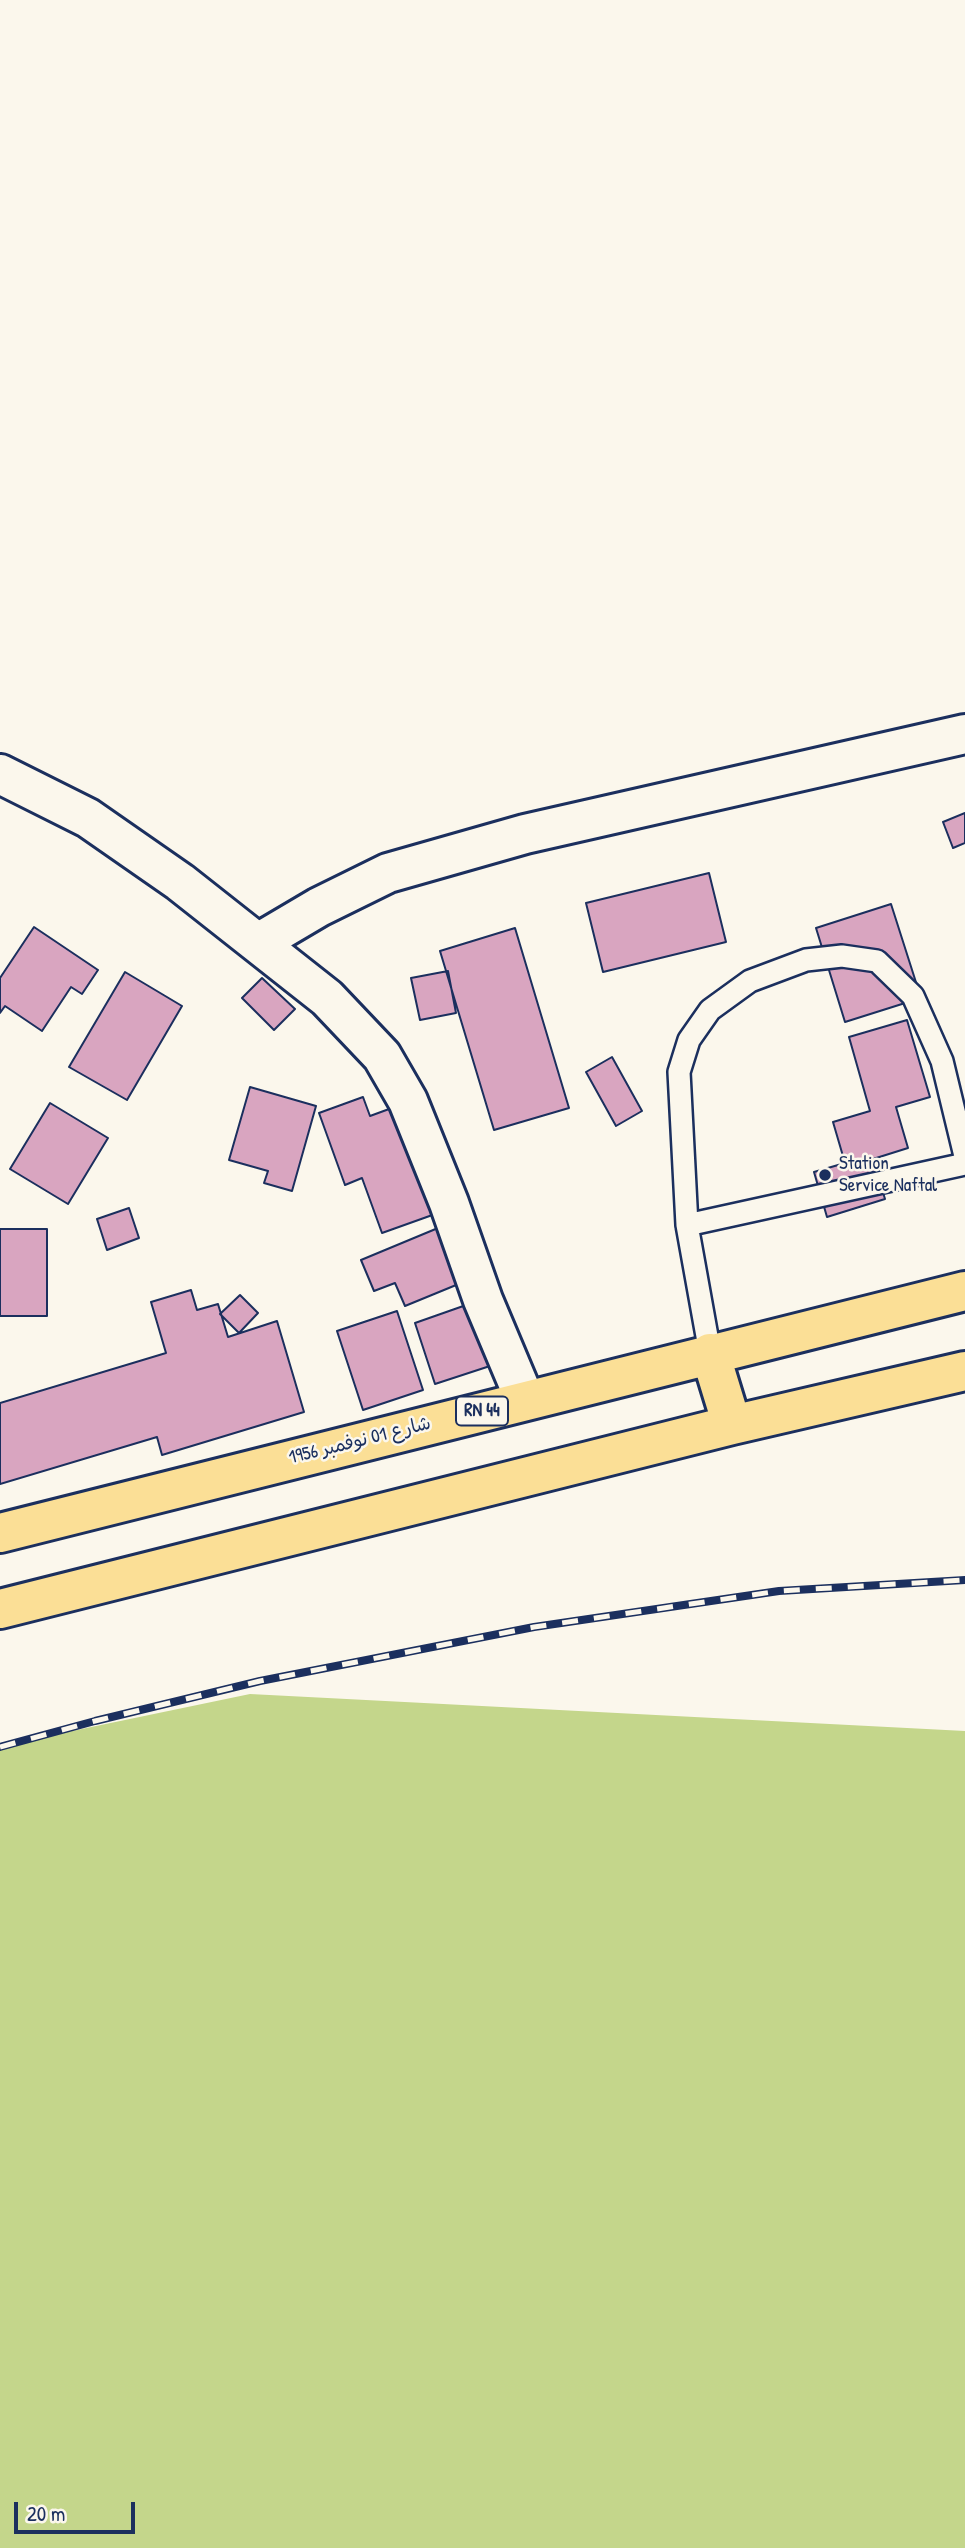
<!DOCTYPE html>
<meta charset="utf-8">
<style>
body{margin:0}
#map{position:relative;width:965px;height:2548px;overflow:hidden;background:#fbf7ec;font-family:"Patrick Hand",sans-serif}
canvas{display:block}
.scale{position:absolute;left:14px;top:2502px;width:121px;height:32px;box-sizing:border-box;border:4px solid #1b2f5e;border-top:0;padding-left:9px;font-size:21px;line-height:24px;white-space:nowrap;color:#1b2f5e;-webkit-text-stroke:5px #fbf7ec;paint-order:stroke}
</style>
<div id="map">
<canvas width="965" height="2548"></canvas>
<div class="scale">20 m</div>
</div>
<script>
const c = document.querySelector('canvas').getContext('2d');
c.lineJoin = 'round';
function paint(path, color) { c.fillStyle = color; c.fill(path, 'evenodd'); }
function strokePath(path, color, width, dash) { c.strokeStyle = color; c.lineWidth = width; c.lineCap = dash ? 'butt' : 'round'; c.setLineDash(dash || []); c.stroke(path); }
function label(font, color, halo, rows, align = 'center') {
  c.font = font + ' "Patrick Hand","Playpen Sans Arabic",sans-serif'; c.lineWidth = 5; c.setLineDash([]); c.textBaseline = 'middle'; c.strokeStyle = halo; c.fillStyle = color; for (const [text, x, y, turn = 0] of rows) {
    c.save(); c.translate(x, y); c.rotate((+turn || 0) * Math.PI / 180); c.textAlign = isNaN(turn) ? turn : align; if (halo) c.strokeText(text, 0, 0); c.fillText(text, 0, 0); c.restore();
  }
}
const green = new Path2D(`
 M 250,1694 L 965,1731 L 965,2548 L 0,2548 L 0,1746 Z`);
const building = new Path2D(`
 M 965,813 L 965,843 L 953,848 L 943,822 Z
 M 709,873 L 726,942 L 603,972 L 586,903 Z
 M 891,904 L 921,998 L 845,1022 L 816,928 Z
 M 34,927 L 98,970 L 82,994 L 71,987 L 42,1031 L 5,1006 L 0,1013 L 0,978 Z
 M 515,928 L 569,1108 L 494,1130 L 440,951 Z
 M 448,971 L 456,1013 L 420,1020 L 411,978 Z
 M 125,972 L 182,1006 L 127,1100 L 69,1067 Z
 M 262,978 L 295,1009 L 274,1030 L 242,998 Z
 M 907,1020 L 930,1097 L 896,1107 L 908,1148 L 873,1159 L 885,1199 L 827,1217 L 814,1172 L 845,1163 L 833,1122 L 870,1111 L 849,1037 Z
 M 612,1057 L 642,1111 L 616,1126 L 586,1072 Z
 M 250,1087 L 316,1106 L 292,1191 L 264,1183 L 268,1171 L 229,1160 Z
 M 363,1097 L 370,1116 L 400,1105 L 438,1213 L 382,1233 L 362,1178 L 345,1185 L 319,1113 Z
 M 50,1103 L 108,1138 L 68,1204 L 10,1169 Z
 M 129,1208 L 139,1238 L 107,1250 L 97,1219 Z
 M 438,1228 L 461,1283 L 405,1306 L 395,1283 L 374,1291 L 361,1260 Z
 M 0,1229 L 47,1229 L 47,1316 L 0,1316 Z
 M 191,1290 L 197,1310 L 218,1304 L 228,1337 L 277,1321 L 304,1412 L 162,1455 L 157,1437 L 0,1484 L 0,1403 L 166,1353 L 151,1302 Z
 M 240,1295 L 258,1313 L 239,1333 L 220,1314 Z
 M 469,1304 L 490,1366 L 435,1384 L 415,1323 Z
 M 397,1311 L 423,1390 L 363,1410 L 337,1331 Z`);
const service = new Path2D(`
 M 687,1225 L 679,1072 L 689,1040 L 710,1010 L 750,981 L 806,960 L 842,956 L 877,961 L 913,996 L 942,1061 L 965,1156
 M 710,1353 L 687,1225 L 965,1164`);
const minor = new Path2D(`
 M 0,774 L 88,818 L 180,882 L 327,998 L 382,1056 L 408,1101 L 449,1203 L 483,1300 L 525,1400
 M 258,943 L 319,907 L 388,873 L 525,834 L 965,734`);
const primary = new Path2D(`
 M 710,1353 L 732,1425
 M 0,1533 L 965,1291
 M 0,1609 L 732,1425 L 965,1371`);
const rail = new Path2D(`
 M 0,1747 L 95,1721 L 260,1681 L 534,1627 L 779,1591 L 965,1580`);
const markers = [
 [825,1175,7,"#1b2f5e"]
];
const shields = [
 [482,1411,52]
];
const shieldNames = [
 ["RN 44",482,1411]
];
const poiNames = [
 ["Station",839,1164],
 ["Service Naftal",839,1186]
];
const streetNames = [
 ["شارع 01 نوفمبر 1956",360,1441,-14]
];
paint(green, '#c4d68b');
paint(building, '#d9a5c0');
strokePath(building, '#1b2f5e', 2);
strokePath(service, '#1b2f5e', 26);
strokePath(minor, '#1b2f5e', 44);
strokePath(primary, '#1b2f5e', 44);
strokePath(service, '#fbf7ec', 21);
strokePath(minor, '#fbf7ec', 38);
strokePath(primary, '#fbdf96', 38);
strokePath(rail, '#1b2f5e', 8);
strokePath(rail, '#fbf7ec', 5, [16]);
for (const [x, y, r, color] of markers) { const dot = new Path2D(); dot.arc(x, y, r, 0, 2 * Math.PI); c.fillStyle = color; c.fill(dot); strokePath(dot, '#fbf7ec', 2.5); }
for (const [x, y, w] of shields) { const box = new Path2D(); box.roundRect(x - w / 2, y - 14.5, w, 29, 5); c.fillStyle = '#fbf7ec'; c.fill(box); strokePath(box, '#1b2f5e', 2); }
label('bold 18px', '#1b2f5e', null, shieldNames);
label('19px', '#1b2f5e', '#fbf7ec', poiNames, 'left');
label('19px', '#1b2f5e', '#fbf7ec', streetNames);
</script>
